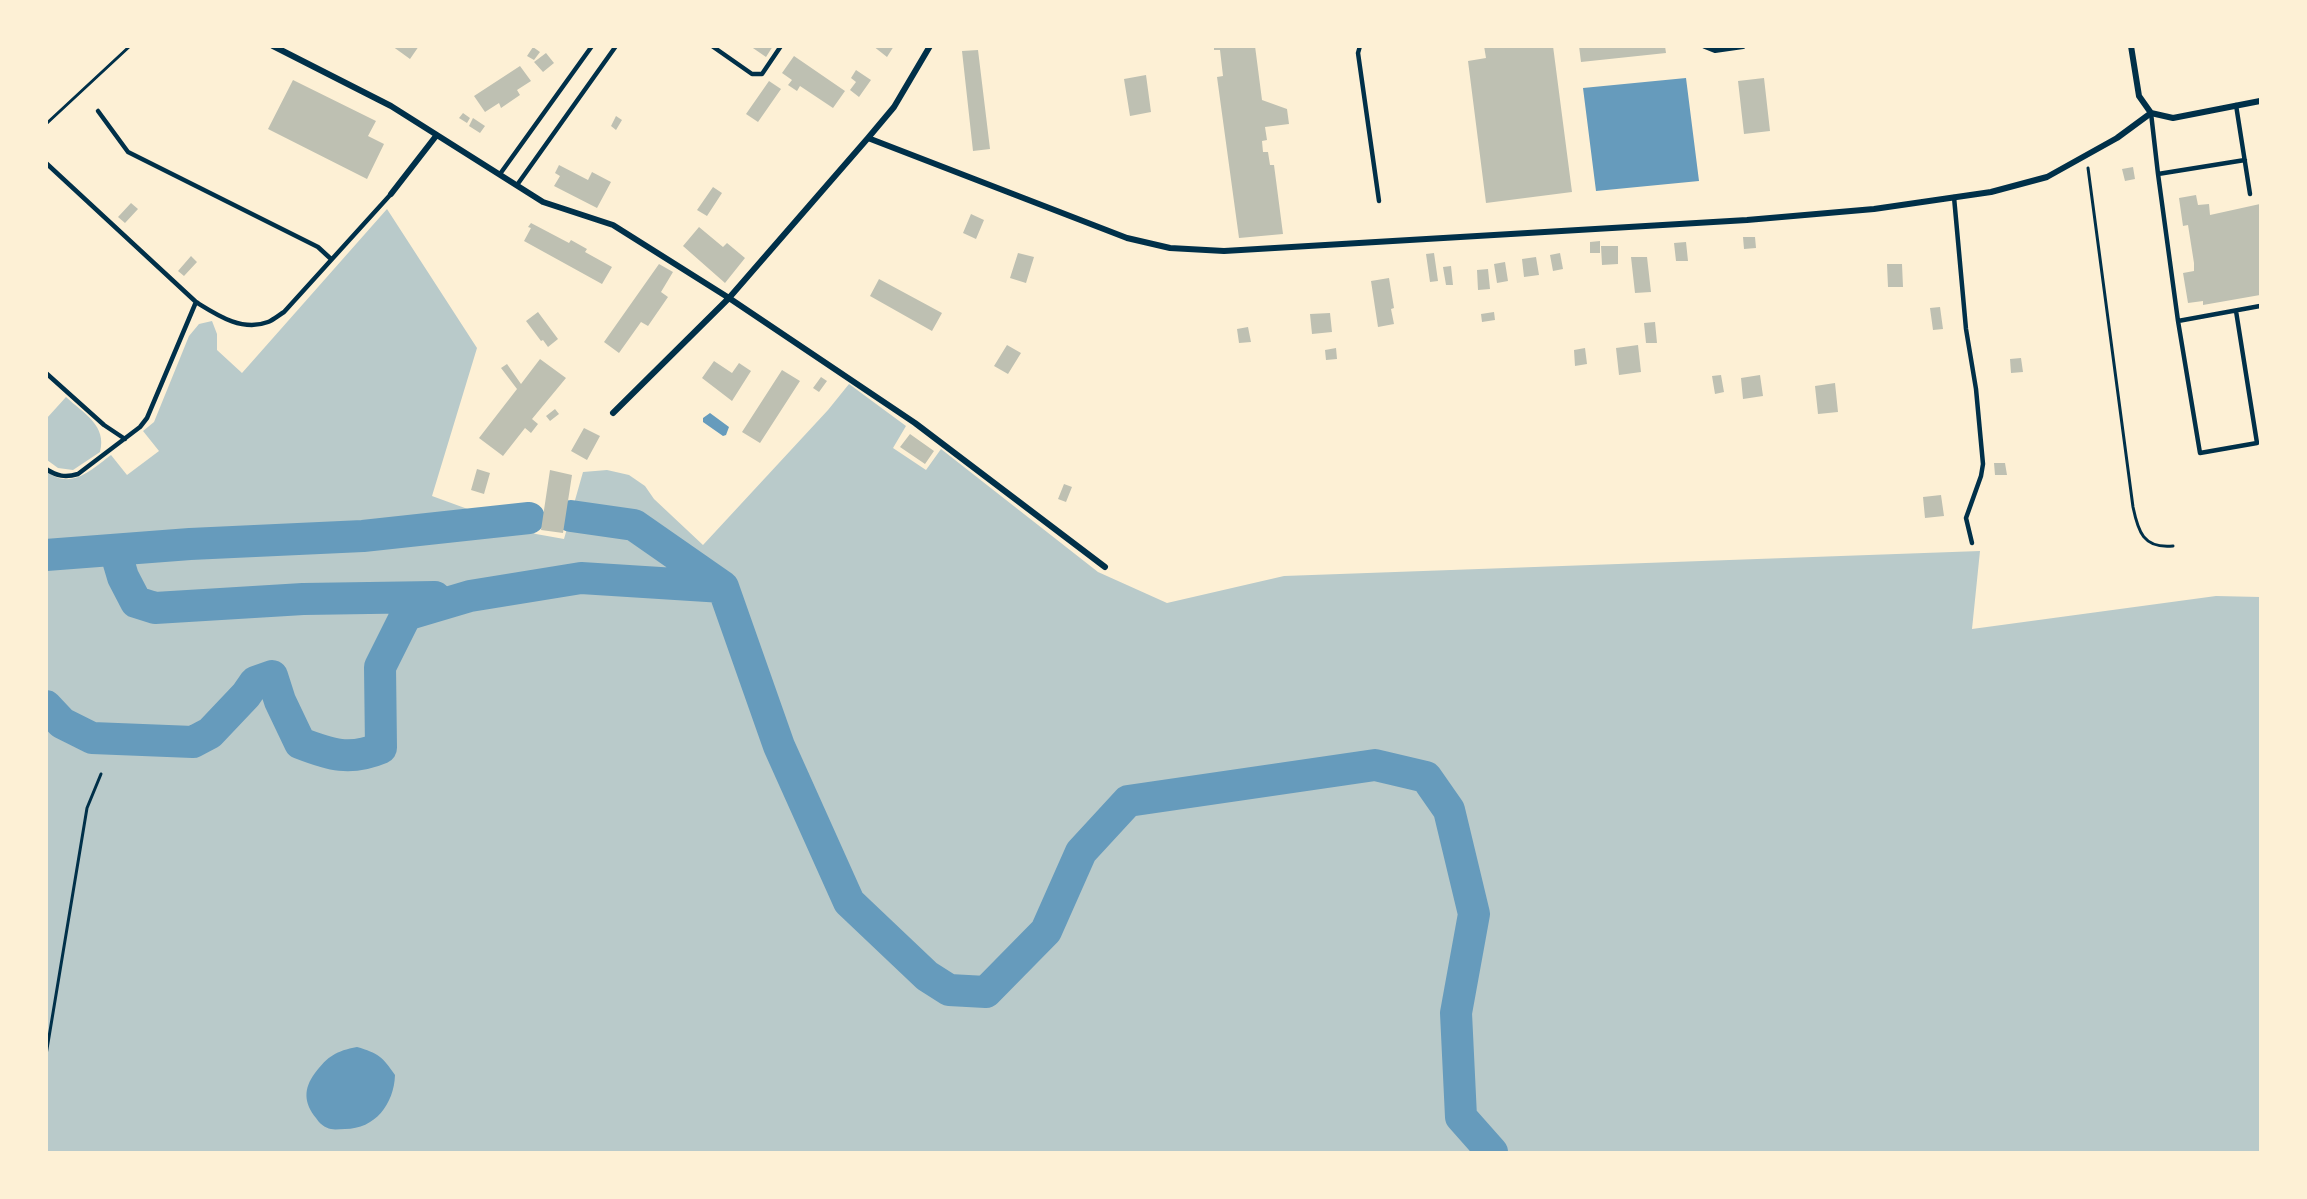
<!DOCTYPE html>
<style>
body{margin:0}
#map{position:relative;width:2307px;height:1199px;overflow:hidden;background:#fdf0d5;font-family:Mulish,sans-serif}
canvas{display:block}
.frame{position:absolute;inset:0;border:48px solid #fdf0d5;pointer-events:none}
</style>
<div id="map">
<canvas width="2307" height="1199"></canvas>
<div class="frame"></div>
</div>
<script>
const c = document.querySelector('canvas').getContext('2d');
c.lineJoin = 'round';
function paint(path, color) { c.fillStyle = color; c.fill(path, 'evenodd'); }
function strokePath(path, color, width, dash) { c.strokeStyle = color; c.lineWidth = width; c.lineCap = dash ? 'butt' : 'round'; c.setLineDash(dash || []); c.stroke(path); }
const green = new Path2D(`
 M 387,209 L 477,348 L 432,496 L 536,534 L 564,539 L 583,472 L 607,470 L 629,475 L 645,486 L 654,499 L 703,545 L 828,410 L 849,384 L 906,426 L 893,448 L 926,470 L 941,449 L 1098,572 L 1167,603 L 1284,576 L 1980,551 L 1972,629 L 2216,596 L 2260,597 L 2260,1152 L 47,1152 L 46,471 C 71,491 91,470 111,455 L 127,475 L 159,451 L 143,431 L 154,422 L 189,336 L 199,324 L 212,321 L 217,334 L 217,350 L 242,373 Z
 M 66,397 C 84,414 107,425 100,452 L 73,470 L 58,468 L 47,460 L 47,418 Z`);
const water = new Path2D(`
 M 1686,78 L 1699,181 L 1596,191 L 1583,88 Z
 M 710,413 L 729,427 L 726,435 L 723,436 L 703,422 L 703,418 Z
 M 357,1047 C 378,1053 383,1057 395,1075 C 394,1104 375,1129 345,1129 C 340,1129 335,1130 331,1129 C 325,1128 319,1123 316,1118 C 304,1103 303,1089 315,1073 C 328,1056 336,1051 357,1047 Z`);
const river = new Path2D(`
 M 571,516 L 634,525 L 723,587 L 779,746 L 849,902 L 927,976 L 949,990 L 986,992 L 1046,931 L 1081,852 L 1128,801 L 1375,765 L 1426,777 L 1449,810 L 1474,914 L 1456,1013 L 1461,1117 L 1492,1152
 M 115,550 L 123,577 L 136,602 L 155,608 L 303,599 L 435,597
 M 46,555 L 190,544 L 363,536 L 529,518
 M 46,706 L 62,723 L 92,738 L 193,742 L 210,733 L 246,695 L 255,682 L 272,676 L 280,701 L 300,743 C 331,755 350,761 381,748 L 380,667 L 406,615 L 470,596 L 581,578 L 723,587`);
const building = new Path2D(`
 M 392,46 L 419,46 L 410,59 Z
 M 750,46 L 773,46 L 766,57 Z
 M 873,46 L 894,46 L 887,57 Z
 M 1214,46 L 1255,46 L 1262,100 L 1287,109 L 1289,124 L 1265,127 L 1267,140 L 1262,141 L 1263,152 L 1268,152 L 1270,165 L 1274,165 L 1283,234 L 1239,238 L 1217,77 L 1223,76 L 1220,50 L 1214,50 Z
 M 1484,46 L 1553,46 L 1572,192 L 1486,203 L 1468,61 L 1486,58 Z
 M 1579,46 L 1665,46 L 1666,53 L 1581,62 Z
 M 533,47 L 540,52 L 534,60 L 527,56 Z
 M 978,50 L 990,149 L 973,151 L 962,51 Z
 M 546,53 L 554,63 L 543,72 L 534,62 Z
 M 794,56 L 845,91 L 833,108 L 800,86 L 797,91 L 788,85 L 792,80 L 782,73 Z
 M 520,66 L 531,81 L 517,90 L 520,95 L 501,108 L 499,103 L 485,112 L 474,96 Z
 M 856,70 L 871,80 L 859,97 L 850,90 L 856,82 L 851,78 Z
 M 1146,75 L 1151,112 L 1130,116 L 1124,79 Z
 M 1764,78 L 1770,131 L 1744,134 L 1738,81 Z
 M 293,80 L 376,121 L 368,136 L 384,144 L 367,179 L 268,129 Z
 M 769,81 L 781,89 L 758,122 L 746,114 Z
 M 463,113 L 470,118 L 467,123 L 459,118 Z
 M 616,116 L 622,120 L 616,130 L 611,126 Z
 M 473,118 L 485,126 L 480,133 L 469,126 Z
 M 559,165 L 588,180 L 592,172 L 611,182 L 597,208 L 554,186 L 560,176 L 555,173 Z
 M 2133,167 L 2135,179 L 2125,181 L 2122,169 Z
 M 713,187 L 722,193 L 707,216 L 697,210 Z
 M 2196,195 L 2198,205 L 2209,204 L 2210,215 L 2260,204 L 2260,295 L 2203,305 L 2203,301 L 2188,303 L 2183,273 L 2194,271 L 2194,263 L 2188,225 L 2183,226 L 2179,198 Z
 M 131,203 L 138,209 L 125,223 L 118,217 Z
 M 971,214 L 984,220 L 976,239 L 963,233 Z
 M 531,223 L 569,243 L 571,240 L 587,249 L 585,252 L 612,267 L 602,284 L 524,241 L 531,228 L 528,227 Z
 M 699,227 L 723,247 L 727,243 L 745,258 L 725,283 L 683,246 Z
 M 1743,237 L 1755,237 L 1756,248 L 1744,249 Z
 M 1600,241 L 1600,253 L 1590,253 L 1590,242 Z
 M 1686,242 L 1688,261 L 1676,261 L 1674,243 Z
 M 1601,246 L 1618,246 L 1618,264 L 1602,265 Z
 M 1018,253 L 1034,257 L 1026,283 L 1010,278 Z
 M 1434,253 L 1438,281 L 1430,282 L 1426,254 Z
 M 1560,253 L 1563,269 L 1553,271 L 1550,255 Z
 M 191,256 L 197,262 L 184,276 L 178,271 Z
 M 1536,257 L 1539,275 L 1524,277 L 1522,259 Z
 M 1631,257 L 1647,257 L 1651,292 L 1635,293 Z
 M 1505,262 L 1508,281 L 1497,283 L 1494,264 Z
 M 659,264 L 673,272 L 661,292 L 668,297 L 648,326 L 641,322 L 619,353 L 604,342 Z
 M 1887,264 L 1902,264 L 1903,287 L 1888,287 Z
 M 1451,266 L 1453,285 L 1446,285 L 1443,267 Z
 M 1488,269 L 1490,289 L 1478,290 L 1477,270 Z
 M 1389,278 L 1394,308 L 1391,309 L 1394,324 L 1378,327 L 1371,281 Z
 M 879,279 L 942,313 L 932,331 L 870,296 Z
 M 1940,307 L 1943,329 L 1933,330 L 1930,308 Z
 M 538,312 L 558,339 L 548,347 L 543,340 L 541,341 L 526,321 Z
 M 1494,312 L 1495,320 L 1482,322 L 1481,314 Z
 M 1330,313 L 1332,332 L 1312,334 L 1310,314 Z
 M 1655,322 L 1657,343 L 1646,343 L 1644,323 Z
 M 1248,327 L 1251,342 L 1239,343 L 1237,329 Z
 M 1007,345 L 1021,353 L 1008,374 L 994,366 Z
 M 1638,345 L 1641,372 L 1619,375 L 1616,348 Z
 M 1336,348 L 1337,359 L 1326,360 L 1325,350 Z
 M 1585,348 L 1587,364 L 1575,366 L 1574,350 Z
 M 2021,358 L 2023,372 L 2011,373 L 2010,359 Z
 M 540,359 L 566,378 L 532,419 L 538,424 L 531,433 L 525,428 L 503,456 L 479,438 L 517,389 L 501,368 L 507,364 L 521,384 Z
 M 714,361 L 732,373 L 739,363 L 751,371 L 732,401 L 702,378 Z
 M 782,370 L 800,381 L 760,443 L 742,432 Z
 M 1721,375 L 1724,392 L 1715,394 L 1712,376 Z
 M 1760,375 L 1763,396 L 1743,399 L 1741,378 Z
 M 821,377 L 827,381 L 819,392 L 813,388 Z
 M 1835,383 L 1838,412 L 1818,414 L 1815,386 Z
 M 555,409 L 559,414 L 550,421 L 546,416 Z
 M 584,428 L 600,436 L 587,460 L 571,451 Z
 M 910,434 L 934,451 L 925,464 L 900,447 Z
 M 1994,463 L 2005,463 L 2007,475 L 1995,475 Z
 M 477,469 L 490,473 L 484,494 L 471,490 Z
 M 550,470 L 572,475 L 563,533 L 541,530 Z
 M 1064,484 L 1072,487 L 1066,502 L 1058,499 Z
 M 1941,495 L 1944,516 L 1925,518 L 1923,497 Z`);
const path = new Path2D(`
 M 46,124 L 130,46
 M 2088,168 L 2133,507 C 2138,531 2143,549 2173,546
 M 46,1055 L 87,808 L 101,774`);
const service = new Path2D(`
 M 712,46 L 752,74 L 762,74 L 781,46
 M 1360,46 L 1358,53 L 1379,201
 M 2236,105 L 2250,194
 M 98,111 L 128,152 L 318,247 L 331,259
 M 2151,113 L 2158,174 L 2245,160
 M 46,163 L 196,302 C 217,315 242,332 268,322 C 273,320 279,315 284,312 L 391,194
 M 500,174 L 592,46
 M 2158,174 L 2178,321 L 2260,306
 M 517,185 L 616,46
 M 1954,197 L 1966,329 L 1976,389 L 1983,464 L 1981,476 L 1966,518 L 1972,543
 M 2178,321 L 2200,453 L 2257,443 L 2236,311
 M 46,373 L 104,425 L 125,439
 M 46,469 C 57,476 65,478 78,474 L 140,427 L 147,418 L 196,302`);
const minor = new Path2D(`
 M 273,46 L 391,106 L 543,202 L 613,225 L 729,298 L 915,423 L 1105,567
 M 1705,46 L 1715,50 L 1743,46
 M 2131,46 L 2139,96 L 2151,113
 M 2151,113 L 2173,118 L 2260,101
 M 868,138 L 1127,238 L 1170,248 L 1224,251 L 1747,220 L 1874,209 L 1991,192 L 2047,177 L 2117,138 L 2151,113
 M 391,194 L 436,136
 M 613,413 L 729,298 L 868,138 L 894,107 L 930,46`);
paint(green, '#b9caca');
paint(water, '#669bbc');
strokePath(river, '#669bbc', 32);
paint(building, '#bec0b2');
strokePath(path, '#003049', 3);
strokePath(service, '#003049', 4.5);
strokePath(minor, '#003049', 6);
</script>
